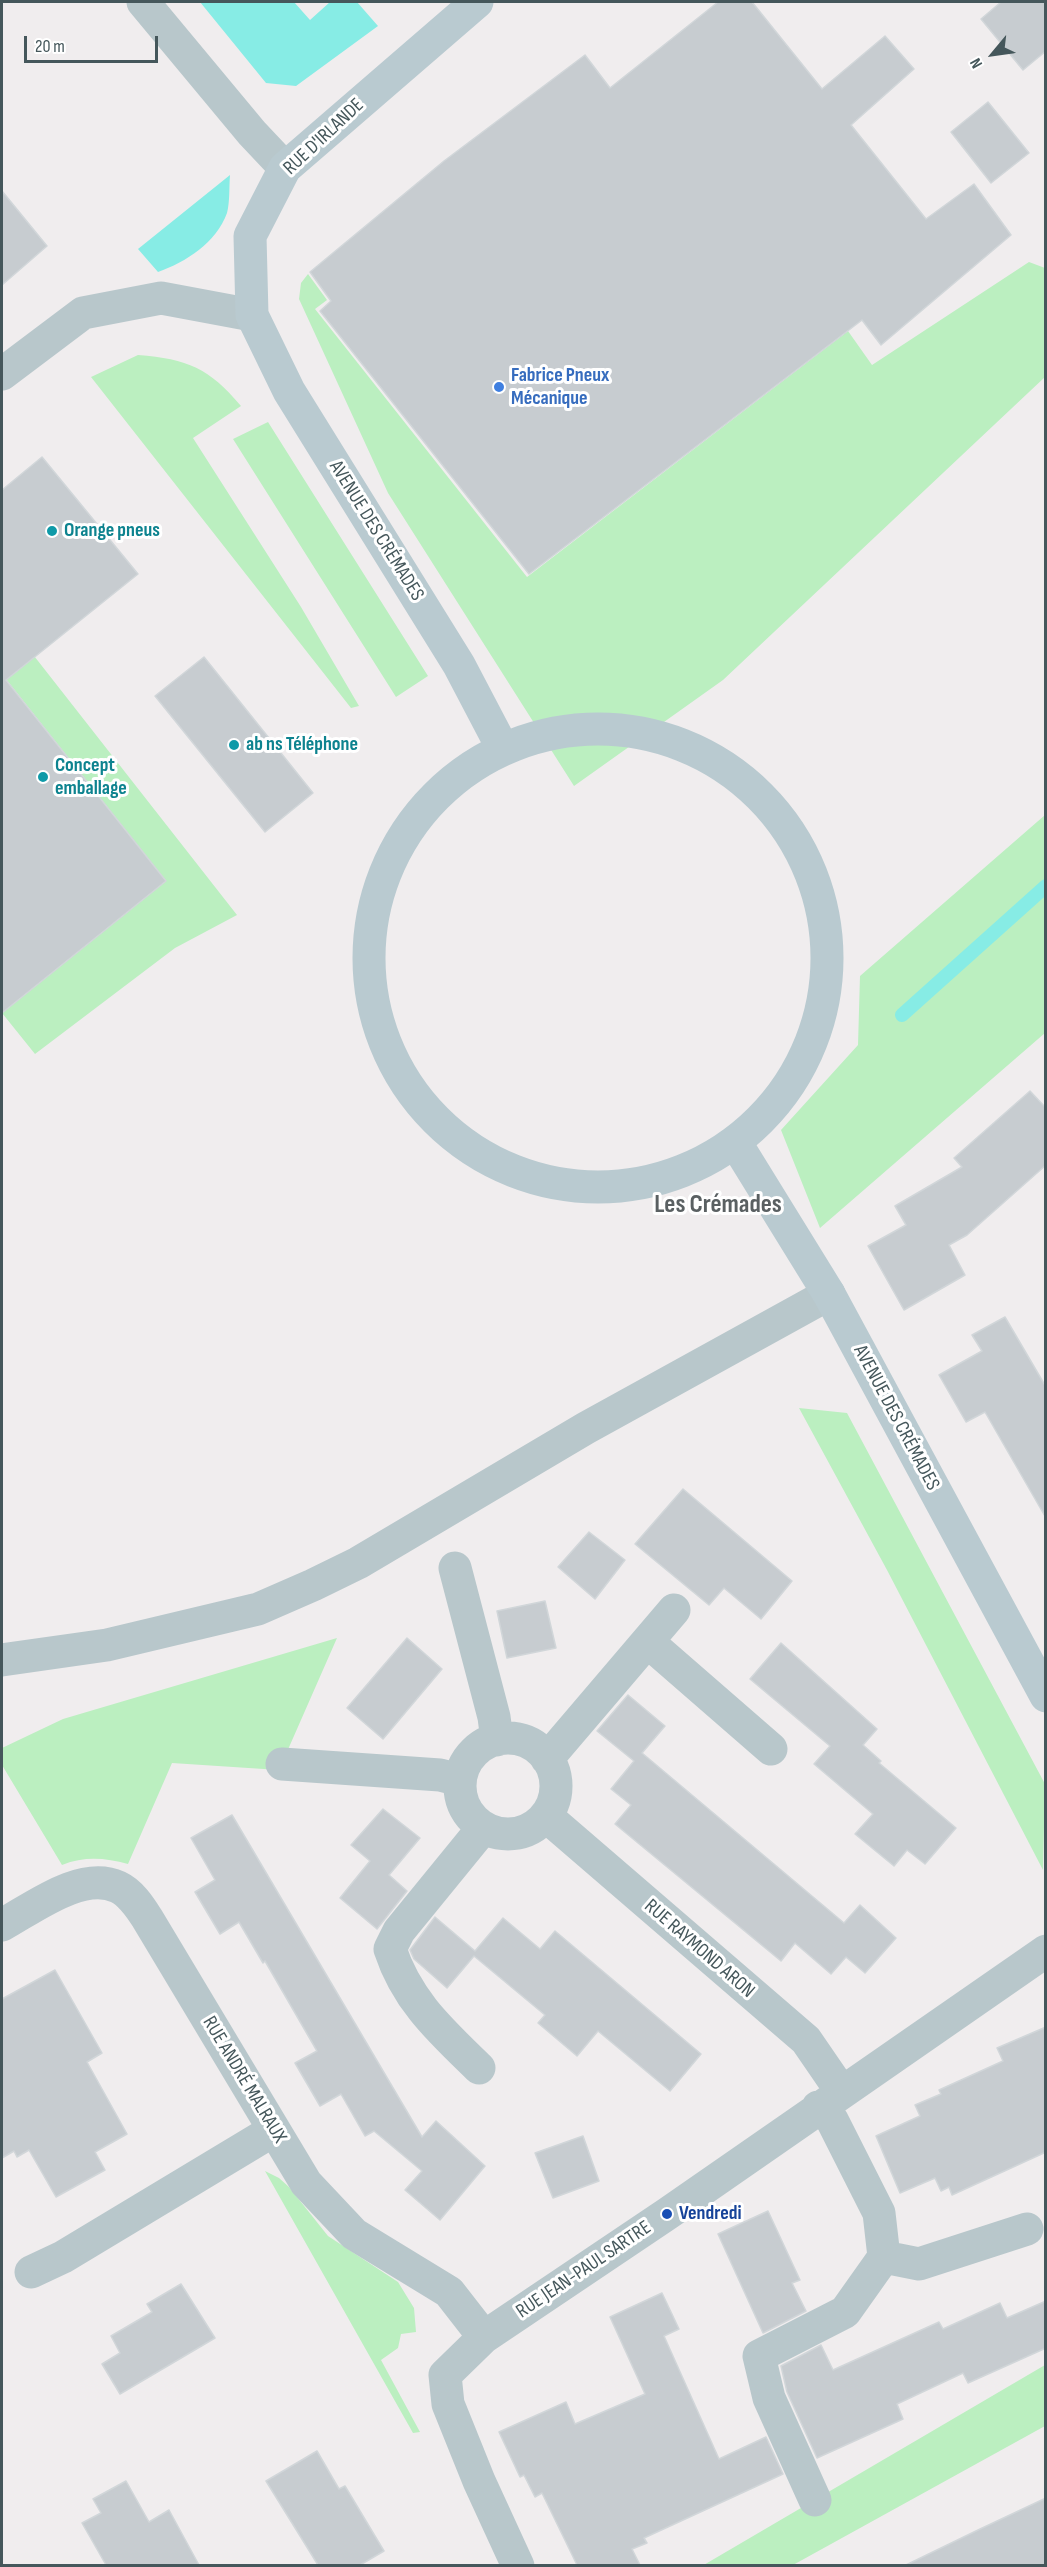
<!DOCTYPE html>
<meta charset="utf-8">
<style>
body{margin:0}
#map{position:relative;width:1047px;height:2567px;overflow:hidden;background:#f0edee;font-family:"Sofia Sans Condensed",sans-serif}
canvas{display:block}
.frame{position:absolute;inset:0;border:3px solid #45575b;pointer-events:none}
.north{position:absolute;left:963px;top:24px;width:60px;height:60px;-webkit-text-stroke:4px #fff;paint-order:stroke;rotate:241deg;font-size:16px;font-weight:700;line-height:24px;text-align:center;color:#45575b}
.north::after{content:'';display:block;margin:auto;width:21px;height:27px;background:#45575b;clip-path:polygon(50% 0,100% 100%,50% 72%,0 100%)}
.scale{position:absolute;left:24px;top:36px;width:134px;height:27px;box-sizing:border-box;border:3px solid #45575b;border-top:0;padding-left:8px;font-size:18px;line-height:21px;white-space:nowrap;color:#45575b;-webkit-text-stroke:4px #fff;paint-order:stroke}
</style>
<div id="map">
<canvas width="1047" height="2567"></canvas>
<div class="frame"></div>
<div class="north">N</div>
<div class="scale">20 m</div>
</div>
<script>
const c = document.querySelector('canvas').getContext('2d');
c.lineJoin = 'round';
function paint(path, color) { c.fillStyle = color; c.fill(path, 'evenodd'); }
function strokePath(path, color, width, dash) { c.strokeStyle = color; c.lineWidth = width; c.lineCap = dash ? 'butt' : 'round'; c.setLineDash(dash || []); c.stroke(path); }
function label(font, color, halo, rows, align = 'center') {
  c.font = font + ' "Sofia Sans Condensed",sans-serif'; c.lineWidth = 6; c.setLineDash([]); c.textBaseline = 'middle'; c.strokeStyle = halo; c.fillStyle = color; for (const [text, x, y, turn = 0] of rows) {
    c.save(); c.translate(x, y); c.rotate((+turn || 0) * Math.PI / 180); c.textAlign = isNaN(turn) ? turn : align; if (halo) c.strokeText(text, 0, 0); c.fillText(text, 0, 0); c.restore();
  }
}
const green = new Path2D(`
 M 1029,262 L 1045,268 L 1045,377 L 723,680 L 574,786 L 388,493 L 299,299 L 301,283 L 308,274 L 327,300 L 315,309 L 527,577 L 848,331 L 872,365 Z
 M 138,355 C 188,359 209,368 241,406 L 193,438 L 301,607 L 359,706 L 351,708 L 91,377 Z
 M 268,422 L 428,676 L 396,697 L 233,439 Z
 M 2,615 L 237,915 L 175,948 L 35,1054 L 2,1013 L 166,881 L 2,674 Z
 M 1045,815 L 1045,1033 L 820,1228 L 781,1130 L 858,1045 L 860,976 Z
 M 799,1408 L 847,1413 L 1045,1784 L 1043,1870 L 887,1570 Z
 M 337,1638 L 279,1770 L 172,1763 L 128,1864 C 105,1858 85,1856 62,1865 L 2,1765 L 2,1748 L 63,1719 Z
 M 265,2171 L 279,2178 L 289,2187 L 328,2236 L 398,2282 L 414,2308 L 416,2332 L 401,2334 L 398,2348 L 381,2360 L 420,2432 L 413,2433 Z
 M 1045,2365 L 1045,2426 L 793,2565 L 702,2566 Z`);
const water = new Path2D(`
 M 200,2 L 294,2 L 310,20 L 330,2 L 357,2 L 378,26 L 296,86 L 266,83 Z
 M 230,175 C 229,187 230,202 227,213 C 216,243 186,262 158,272 L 138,249 Z`);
const stream = new Path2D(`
 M 902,1015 L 1046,886`);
const building = new Path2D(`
 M 718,2 L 752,2 L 822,89 L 885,36 L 914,69 L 851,125 L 926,219 L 974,184 L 1011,235 L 881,345 L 862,320 L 529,574 L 320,311 L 331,301 L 310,272 L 444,161 L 585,55 L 610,88 Z
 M 1001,2 L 1046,2 L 1046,51 L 1023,70 L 981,19 Z
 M 988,102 L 1029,153 L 991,183 L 951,132 Z
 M 2,191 L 47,246 L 2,285 Z
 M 42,457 L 138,574 L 6,680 L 166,881 L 2,1013 L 2,490 Z
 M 204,657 L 313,793 L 265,832 L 155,696 Z
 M 1030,1091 L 1046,1108 L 1046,1165 L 967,1235 L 949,1245 L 965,1275 L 904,1310 L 868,1246 L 906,1225 L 895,1206 L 962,1167 L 954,1158 Z
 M 1005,1317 L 1046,1387 L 1046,1518 L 985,1412 L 966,1422 L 939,1375 L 982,1351 L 972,1335 Z
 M 683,1489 L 792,1581 L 761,1619 L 724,1588 L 709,1605 L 635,1544 Z
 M 589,1532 L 625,1560 L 595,1599 L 558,1567 Z
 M 545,1601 L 556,1648 L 507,1658 L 497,1611 Z
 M 407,1638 L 442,1669 L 383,1739 L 347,1708 Z
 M 781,1643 L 877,1729 L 863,1745 L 881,1761 L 879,1763 L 956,1828 L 925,1864 L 907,1850 L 894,1866 L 855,1834 L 873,1814 L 814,1764 L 830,1746 L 750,1679 Z
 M 628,1695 L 665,1726 L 642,1753 L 844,1923 L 860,1905 L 896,1938 L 865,1973 L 846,1957 L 831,1974 L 795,1943 L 781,1961 L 615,1824 L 631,1805 L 611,1789 L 634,1761 L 597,1731 Z
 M 383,1809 L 420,1838 L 389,1875 L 407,1891 L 377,1929 L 340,1898 L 370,1861 L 351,1845 Z
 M 232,1815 L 422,2137 L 436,2121 L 485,2166 L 440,2220 L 405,2190 L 422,2171 L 374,2131 L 365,2136 L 341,2094 L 320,2106 L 295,2063 L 317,2051 L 265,1961 L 263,1963 L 239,1922 L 220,1934 L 195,1892 L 215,1880 L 191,1838 Z
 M 435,1917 L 475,1951 L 503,1918 L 540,1949 L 555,1931 L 701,2054 L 670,2091 L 598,2031 L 577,2056 L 538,2023 L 545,2015 L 474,1956 L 447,1988 L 414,1959 L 410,1950 Z
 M 55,1970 L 102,2053 L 87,2062 L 127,2134 L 95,2152 L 105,2170 L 56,2197 L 29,2150 L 17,2157 L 14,2151 L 2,2158 L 2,1999 Z
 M 1046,2027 L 1046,2152 L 952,2195 L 949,2187 L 941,2191 L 935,2178 L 900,2193 L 876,2136 L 920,2116 L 915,2105 L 941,2094 L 939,2090 L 1003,2061 L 997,2048 Z
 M 583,2136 L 599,2181 L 553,2198 L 535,2153 Z
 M 768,2211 L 800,2280 L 792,2283 L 806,2311 L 763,2333 L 718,2234 Z
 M 181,2284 L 215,2338 L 120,2394 L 102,2364 L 120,2353 L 111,2336 L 152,2312 L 147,2304 Z
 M 662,2293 L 679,2329 L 664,2336 L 719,2459 L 766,2437 L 783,2474 L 644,2538 L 647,2543 L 632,2549 L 640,2565 L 577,2565 L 542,2493 L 535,2497 L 524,2475 L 520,2477 L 499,2432 L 566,2402 L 575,2424 L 645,2394 L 610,2317 Z
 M 1046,2301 L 1046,2348 L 968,2383 L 963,2373 L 897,2404 L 903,2419 L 817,2458 L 787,2392 L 781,2366 L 821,2345 L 833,2370 L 939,2322 L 943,2329 L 1000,2303 L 1007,2318 Z
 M 317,2451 L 339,2489 L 345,2486 L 384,2551 L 360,2565 L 318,2565 L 266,2481 Z
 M 126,2481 L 149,2522 L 169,2510 L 199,2565 L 106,2565 L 82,2523 L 101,2513 L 93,2499 Z
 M 1046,2498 L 1046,2565 L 906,2565 L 978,2530 Z`);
const street = new Path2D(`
 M 143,2 L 252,133 L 285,168
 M 2,374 L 83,313 L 161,298 L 252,315
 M 455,1568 L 494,1717 L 497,1740
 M 648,1642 L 771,1749
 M 2,1660 L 107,1645 L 258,1609 L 313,1585 L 358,1563 L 586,1428 L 829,1294
 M460 1786a48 48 0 1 1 96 0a48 48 0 1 1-96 0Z
 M 547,1759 L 674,1610
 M 282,1764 L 440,1775 L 460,1780
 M 546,1816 L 806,2040 L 841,2091
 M 2,1925 C 33,1908 82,1870 118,1887 C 131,1893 140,1907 147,1918 L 306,2183 L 354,2234 L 449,2292 L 484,2337
 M 479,2068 C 441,2031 407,2001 390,1949 L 399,1931 L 483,1828
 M 818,2107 L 832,2120 L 879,2213 L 884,2257
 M 31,2272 L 63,2257 L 274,2130
 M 815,2500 L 769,2398 L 759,2356 L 845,2312 L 884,2257 L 919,2264 L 1027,2229
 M 518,2566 L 479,2481 L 448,2404 L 445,2375 L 484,2337 L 667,2214 L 1046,1951`);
const secondary = new Path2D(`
 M 477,2 L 285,168 L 250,236 L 252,315 L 289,391 L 459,665 L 502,747
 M369 958a229 229 0 1 1 458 0a229 229 0 1 1-458 0Z
 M 737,1145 L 829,1294 L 1046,1696`);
const markers = [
 [499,387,6,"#3f7fe0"],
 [52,531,6,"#0f9aa8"],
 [234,745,6,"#0f9aa8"],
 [43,777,6,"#0f9aa8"],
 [667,2214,6,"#1a4fb4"]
];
const streetNames = [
 ["RUE D'IRLANDE",324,137,-43],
 ["AVENUE DES CRÉMADES",376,531,58],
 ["AVENUE DES CRÉMADES",896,1418,62],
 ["RUE RAYMOND ARON",699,1949,41],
 ["RUE ANDRÉ MALRAUX",244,2080,59],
 ["RUE JEAN-PAUL SARTRE",584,2270,-34]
];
const shopNames = [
 ["Fabrice Pneux",511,376],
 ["Mécanique",511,399]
];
const cultureNames = [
 ["Orange pneus",64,531],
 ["ab ns Téléphone",246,745],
 ["Concept",55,766],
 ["emballage",55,789]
];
const transitNames = [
 ["Vendredi",679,2214]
];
const districtNames = [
 ["Les Crémades",718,1205]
];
paint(green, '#bbefc0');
paint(water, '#87ece5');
strokePath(stream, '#87ece5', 14);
paint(building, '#c7ccd0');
strokePath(building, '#d1d6d9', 1.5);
strokePath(street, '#b8c7cb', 33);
strokePath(secondary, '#b9cad0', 33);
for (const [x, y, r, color] of markers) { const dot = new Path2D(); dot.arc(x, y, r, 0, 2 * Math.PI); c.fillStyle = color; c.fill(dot); strokePath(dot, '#fff', 2); }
label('20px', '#45575b', '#fff', streetNames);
label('bold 20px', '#366cbe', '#fff', shopNames, 'left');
label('bold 20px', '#0d838f', '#fff', cultureNames, 'left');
label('bold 20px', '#164399', '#fff', transitNames, 'left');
label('bold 26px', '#5a6062', '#fff', districtNames);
</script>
